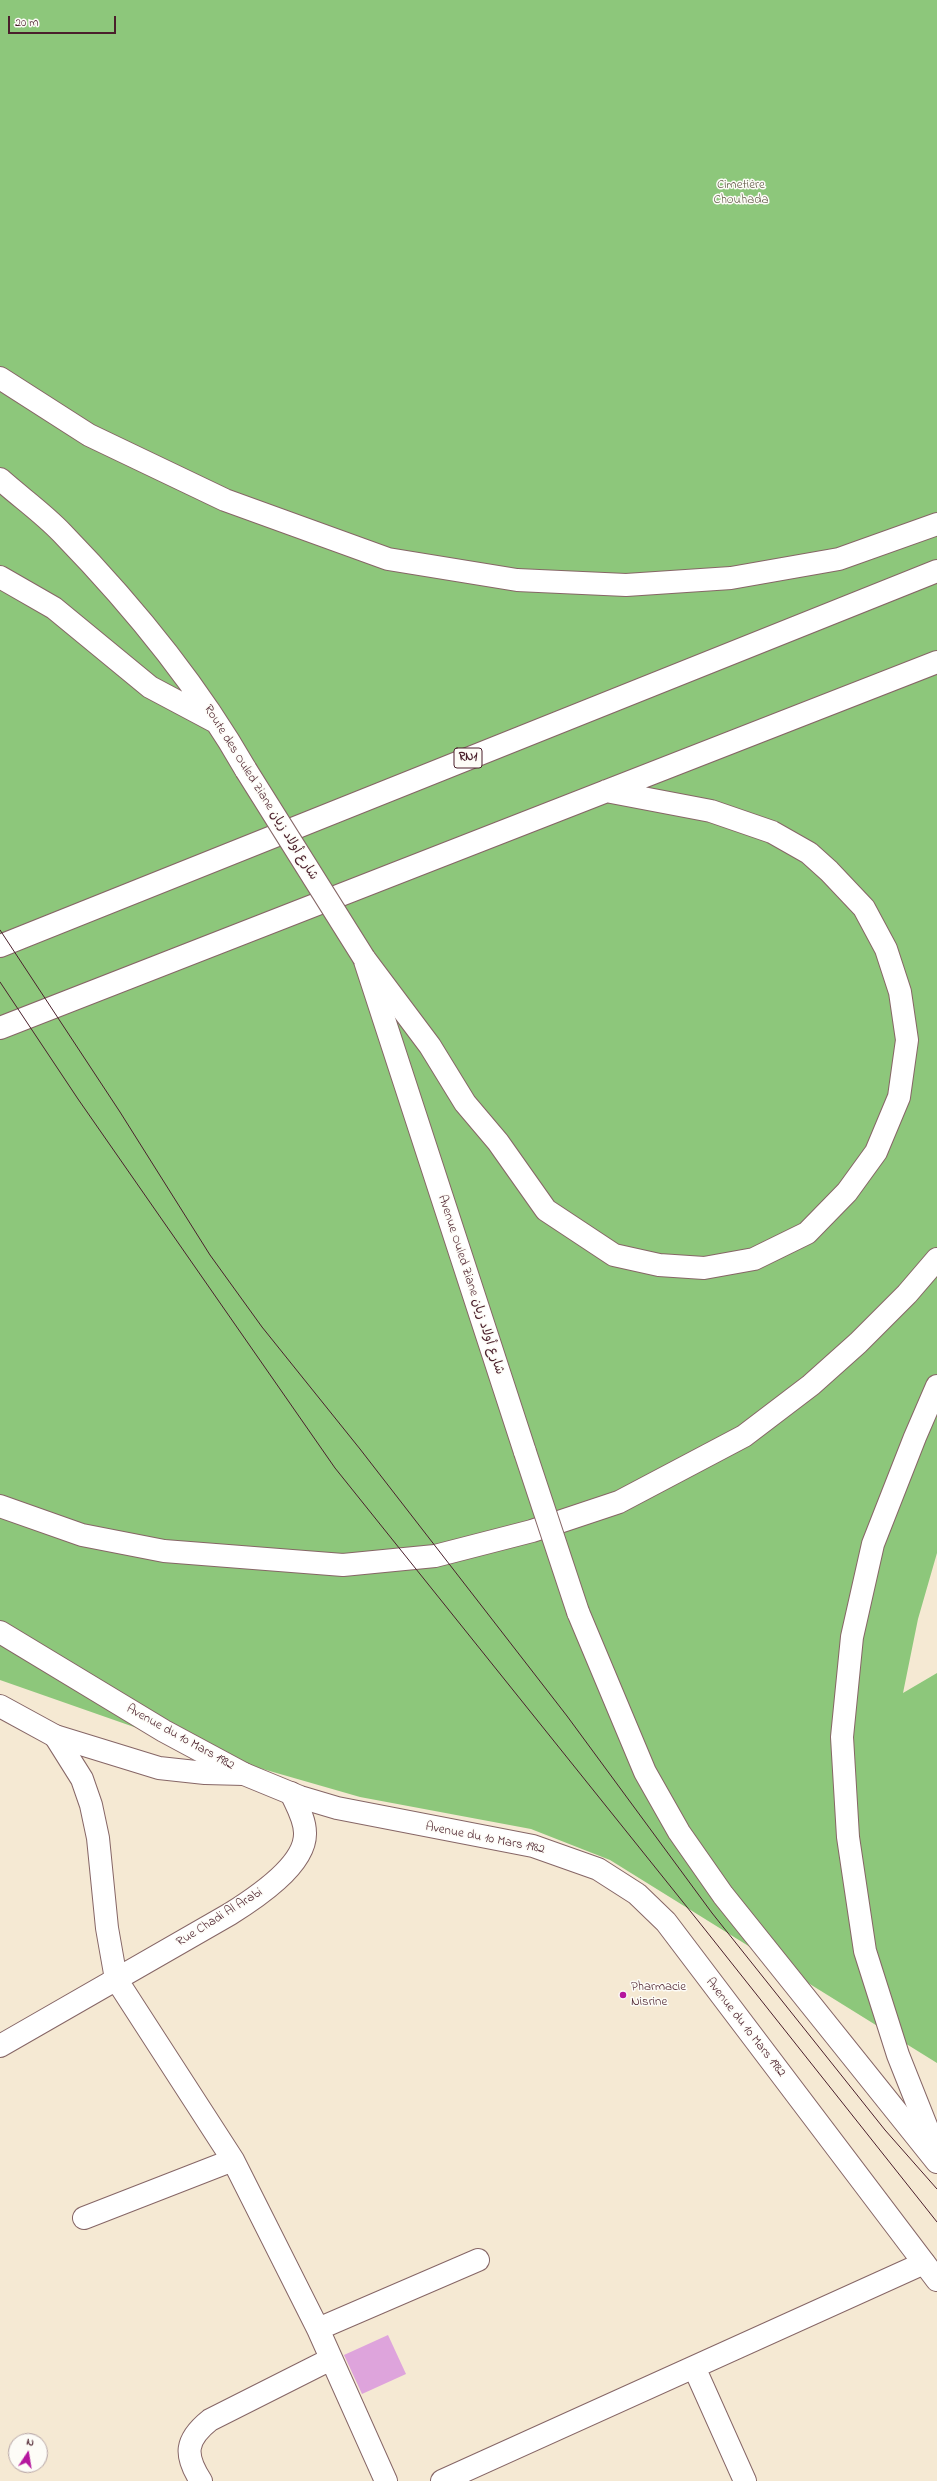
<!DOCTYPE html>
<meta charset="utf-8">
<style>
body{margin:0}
#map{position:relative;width:937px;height:2481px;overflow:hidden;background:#f5e9d3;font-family:"Indie Flower",sans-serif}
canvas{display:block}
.north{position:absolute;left:8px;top:2433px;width:40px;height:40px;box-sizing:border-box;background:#fdfcf7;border:1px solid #b5a4a5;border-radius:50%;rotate:12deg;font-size:11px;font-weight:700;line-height:16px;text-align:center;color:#4a1f2b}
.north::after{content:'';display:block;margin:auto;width:14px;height:18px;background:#b5179e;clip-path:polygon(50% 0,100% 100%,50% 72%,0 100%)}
.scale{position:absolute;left:8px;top:16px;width:108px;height:18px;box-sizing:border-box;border:2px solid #4a1f2b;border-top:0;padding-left:5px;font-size:12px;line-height:14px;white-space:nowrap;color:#4a1f2b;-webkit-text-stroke:3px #fdfcf7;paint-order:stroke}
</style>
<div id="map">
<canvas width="937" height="2481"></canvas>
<div class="north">N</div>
<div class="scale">20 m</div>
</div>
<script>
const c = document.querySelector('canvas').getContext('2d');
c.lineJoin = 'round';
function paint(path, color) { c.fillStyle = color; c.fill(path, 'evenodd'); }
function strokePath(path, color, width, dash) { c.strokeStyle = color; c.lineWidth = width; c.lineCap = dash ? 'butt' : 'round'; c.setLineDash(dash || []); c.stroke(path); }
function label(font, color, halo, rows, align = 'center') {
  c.font = font + ' "Indie Flower","Playpen Sans Arabic",sans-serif'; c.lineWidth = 3; c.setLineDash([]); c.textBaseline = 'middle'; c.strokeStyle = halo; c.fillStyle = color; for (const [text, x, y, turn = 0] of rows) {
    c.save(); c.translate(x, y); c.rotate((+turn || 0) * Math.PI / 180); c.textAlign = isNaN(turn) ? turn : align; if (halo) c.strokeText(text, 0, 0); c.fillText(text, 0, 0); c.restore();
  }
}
const green = new Path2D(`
 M 0,0 L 937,0 L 937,1553 L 918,1619 L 903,1693 L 937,1673 L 937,2063 L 610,1860 L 531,1829 L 360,1797 L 214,1755 L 0,1680 Z`);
const building = new Path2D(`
 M 388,2335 L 406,2374 L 362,2394 L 344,2355 Z`);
const minor = new Path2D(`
 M 55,1736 L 82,1779 L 91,1805 L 98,1838 L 107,1928 L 116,1979 L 233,2160 L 318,2329 L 386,2481
 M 0,2046 L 230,1914 C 254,1899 306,1865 305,1833 C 305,1819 297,1806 291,1793
 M 84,2218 L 233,2160
 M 318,2329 L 478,2260
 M 694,2367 L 745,2481
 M 201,2481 C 184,2455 185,2440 210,2420 L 331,2359
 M 442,2481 L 924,2263`);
const major = new Path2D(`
 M 365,961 L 525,1452
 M 578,1612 L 645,1772 L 679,1832 L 723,1895 L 937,2162
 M 0,1632 L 164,1731 L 244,1774 L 300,1797 L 337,1808 L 533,1846 L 598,1869 L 637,1894 L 666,1922 L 937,2280`);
const highway = new Path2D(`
 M 0,378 L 89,435 L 225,500 L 388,559 L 517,580 L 626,585 L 731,578 L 839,559 L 937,524
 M 0,479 C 20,497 43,513 62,533 C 131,604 197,684 246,770
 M 0,577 L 54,608 L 150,687 L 214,721
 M 0,946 L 937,571
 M 364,958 L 430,1046 L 465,1103 L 498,1142 L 546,1210 L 614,1255 L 659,1265 L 704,1268 L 754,1259 L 807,1233 L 847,1192 L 876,1152 L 899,1097 L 907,1040 L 900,992 L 886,949 L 864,908 L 829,871 L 809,853 L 772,832 L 711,811 L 606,791
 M 0,1028 L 937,662
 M 937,1386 L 915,1437 L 873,1544 L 852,1637 L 842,1737 L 848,1837 L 865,1951 L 898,2055 L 937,2153
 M 0,1506 L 82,1535 L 164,1551 L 343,1565 L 435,1556 L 532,1531 L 619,1502 L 744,1436 L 811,1385 L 858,1343 L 907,1294 L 937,1259
 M 0,1706 L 55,1736 L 159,1768 L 205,1773 L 244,1774`);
const tram = new Path2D(`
 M 0,930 L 120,1112 L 210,1255 L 262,1327 L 360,1449 L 567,1716 L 712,1913 L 885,2130 L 937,2189
 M 0,982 L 78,1099 L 335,1468 L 703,1927 L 937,2222`);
const majorBridge = new Path2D(`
 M 525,1452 L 578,1612`);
const highwayBridge = new Path2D(`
 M 246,770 L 364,958`);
const markers = [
 [623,1995,4,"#b5179e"]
];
const shields = [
 [468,758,28]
];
const shieldNames = [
 ["RN1",468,758]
];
const parkNames = [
 ["Cimetière",741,186],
 ["Chouhada",741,201]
];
const streetNames = [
 ["Route des Ouled Ziane شارع أولاد زيان",260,793,58],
 ["Avenue Ouled Ziane شارع أولاد زيان",470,1285,72],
 ["Avenue du 10 Mars 1982",180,1738,29],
 ["Avenue du 10 Mars 1982",485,1839,11],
 ["Rue Chadi Al Arabi",220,1918,-32],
 ["Avenue du 10 Mars 1982",745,2028,52]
];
const poiNames = [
 ["Pharmacie",631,1988],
 ["Nisrine",631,2003]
];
paint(green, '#8dc77b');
paint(building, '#dea4dc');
strokePath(minor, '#866666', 24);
strokePath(major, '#866666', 24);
strokePath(highway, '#866666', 24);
strokePath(minor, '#fff', 22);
strokePath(major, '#fff', 22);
strokePath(highway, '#fff', 22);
strokePath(tram, '#4a1f2b', 1);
strokePath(majorBridge, '#866666', 24, []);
strokePath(highwayBridge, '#866666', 24, []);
strokePath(majorBridge, '#fff', 22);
strokePath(highwayBridge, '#fff', 22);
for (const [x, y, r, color] of markers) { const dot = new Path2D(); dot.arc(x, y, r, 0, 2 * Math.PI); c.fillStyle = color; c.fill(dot); strokePath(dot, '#fdfcf7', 1.5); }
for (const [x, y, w] of shields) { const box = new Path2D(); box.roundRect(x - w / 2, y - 10, w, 20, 3); c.fillStyle = '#fdfcf7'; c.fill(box); strokePath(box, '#4a1f2b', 1); }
label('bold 12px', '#4a1f2b', null, shieldNames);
label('13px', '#615a47', '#fdfcf7', parkNames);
label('13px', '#4a1f2b', '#fdfcf7', streetNames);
label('13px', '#4a1f2b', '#fdfcf7', poiNames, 'left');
</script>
